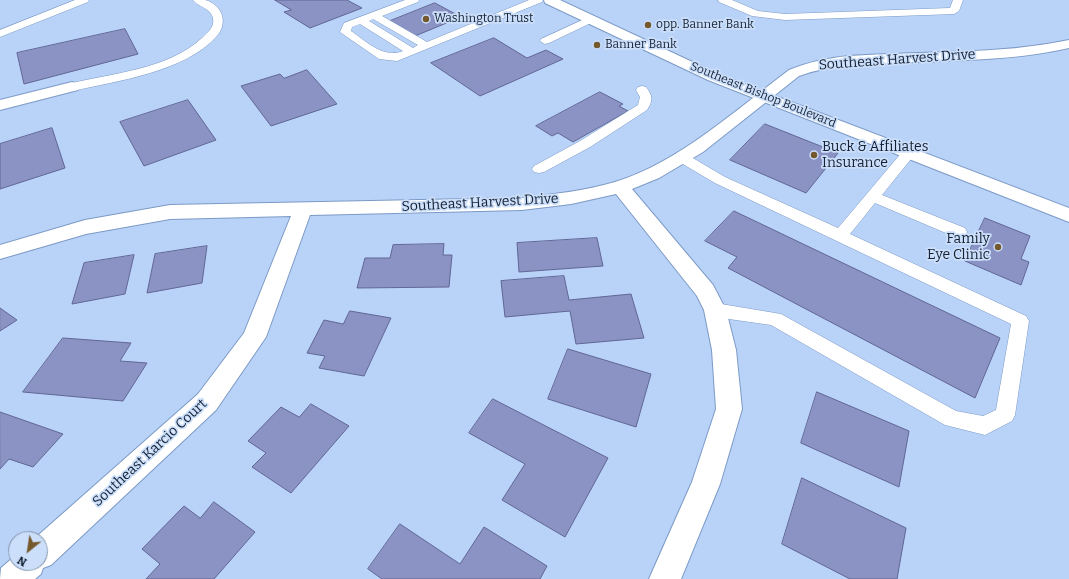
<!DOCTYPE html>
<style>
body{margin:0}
#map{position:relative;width:1069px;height:579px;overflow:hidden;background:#b9d2f7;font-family:Bitter,serif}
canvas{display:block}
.north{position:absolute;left:8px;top:531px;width:40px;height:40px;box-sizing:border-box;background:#cbdffb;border:1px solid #8293ab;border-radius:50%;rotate:210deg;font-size:11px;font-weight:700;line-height:16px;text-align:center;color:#152132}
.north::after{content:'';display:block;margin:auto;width:14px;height:18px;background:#75592c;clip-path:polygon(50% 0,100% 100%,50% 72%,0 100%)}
</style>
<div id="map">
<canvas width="1069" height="579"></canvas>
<div class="north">N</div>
</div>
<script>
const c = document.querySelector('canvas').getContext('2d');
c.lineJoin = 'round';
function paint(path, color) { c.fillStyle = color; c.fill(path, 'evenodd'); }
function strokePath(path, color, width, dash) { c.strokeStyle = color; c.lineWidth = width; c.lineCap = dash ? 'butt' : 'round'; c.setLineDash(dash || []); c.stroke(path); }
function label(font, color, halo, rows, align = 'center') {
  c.font = font + ' Bitter,serif'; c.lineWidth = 3.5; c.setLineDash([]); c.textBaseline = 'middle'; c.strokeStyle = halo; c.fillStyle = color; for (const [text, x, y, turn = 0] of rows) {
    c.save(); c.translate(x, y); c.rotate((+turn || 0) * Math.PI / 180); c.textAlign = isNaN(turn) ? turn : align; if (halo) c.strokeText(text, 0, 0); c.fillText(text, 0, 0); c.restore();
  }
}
const building = new Path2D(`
 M 275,0 L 347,0 L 362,8 L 310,28 L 284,12 L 291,10 Z
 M 435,3 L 461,17 L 415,36 L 390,21 Z
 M 125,29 L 138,54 L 24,84 L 17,53 Z
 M 494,38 L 527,58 L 546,50 L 563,59 L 480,96 L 431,63 Z
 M 307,70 L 337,104 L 271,126 L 241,86 L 280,74 L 284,78 Z
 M 600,92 L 623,104 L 619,106 L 628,111 L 573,142 L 558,133 L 552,136 L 536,126 Z
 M 188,100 L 216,140 L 144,166 L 120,122 Z
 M 765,124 L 838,153 L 806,193 L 730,160 Z
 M 52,128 L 65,168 L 0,189 L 0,144 Z
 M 734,211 L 1000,338 L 975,398 L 728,268 L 737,257 L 705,241 Z
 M 985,218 L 1030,236 L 1021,259 L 1029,262 L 1021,285 L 965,261 Z
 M 597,238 L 603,266 L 519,272 L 517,243 Z
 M 444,244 L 443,255 L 452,255 L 449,287 L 357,288 L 365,258 L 390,258 L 393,245 Z
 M 207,246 L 202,283 L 147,293 L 155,254 Z
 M 134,255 L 125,294 L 72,304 L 84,263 Z
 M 564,276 L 569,300 L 631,294 L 644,338 L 576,344 L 570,311 L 505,317 L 501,281 Z
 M 0,308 L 17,320 L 0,331 Z
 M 350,311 L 391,318 L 364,376 L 319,368 L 325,356 L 307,353 L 324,320 L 343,324 Z
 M 63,338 L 131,343 L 120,361 L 147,363 L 123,401 L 23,392 Z
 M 568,349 L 651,374 L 636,427 L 548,399 Z
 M 817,392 L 909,431 L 899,487 L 801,443 Z
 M 493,399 L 608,458 L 565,537 L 502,500 L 525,464 L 469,433 Z
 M 311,404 L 349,426 L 291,493 L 252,467 L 266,453 L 248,441 L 281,407 L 299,417 Z
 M 0,412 L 63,434 L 33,467 L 9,459 L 0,469 Z
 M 802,478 L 906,528 L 897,579 L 850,579 L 782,544 Z
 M 214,502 L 255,532 L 214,579 L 146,579 L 160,564 L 142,549 L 184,506 L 200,518 Z
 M 400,524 L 460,564 L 484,527 L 547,566 L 540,579 L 382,579 L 368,569 Z`);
const lane = new Path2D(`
 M 75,0 L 89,0 L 88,2 L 0,37 L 0,30 Z
 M 193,0 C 197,0 202,0 205,0 C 223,5 228,23 217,36 C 185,72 117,81 72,91 L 68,90 L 66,87 L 68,84 C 112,73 167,70 202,38 C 208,32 215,27 213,18 C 211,8 198,7 193,0 Z
 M 405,0 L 419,0 L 418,2 L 382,16 L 427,42 L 529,0 L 543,0 L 542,2 L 397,61 L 379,59 L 340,32 L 344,23 ZM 373,19 L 418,45 L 413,48 L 369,21 ZM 360,24 L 403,51 C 384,59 367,42 351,31 L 352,27 Z
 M 718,0 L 732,0 L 758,11 L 785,14 L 950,8 L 953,0 L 963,0 L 959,11 L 954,14 L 785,20 L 752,16 L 719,2 Z
 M 591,16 L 595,17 L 596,19 L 595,21 L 549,43 L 545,44 L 540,41 L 541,39 Z
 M 642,86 L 646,87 C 653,96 653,101 647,110 L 590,147 L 544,172 L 539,173 L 534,172 L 532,169 L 534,166 L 580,141 L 638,105 L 640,97 L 636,90 L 638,87 Z
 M 908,150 L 913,151 L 915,154 L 882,195 L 965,228 L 967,232 L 965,236 L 959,237 L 953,236 L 875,203 L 850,234 L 1026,316 L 1029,321 L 1015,415 L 1012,421 L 985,435 L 945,425 L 771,325 L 715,317 L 709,315 L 706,310 L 709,305 L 715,303 L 781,314 L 956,411 L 983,416 L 996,410 L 1011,324 L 715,183 L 676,160 L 674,157 L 676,154 L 681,153 L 686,154 L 725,177 L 838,228 L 903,151 Z`);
const street = new Path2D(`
 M 1069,40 L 1069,48 C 1012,61 954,60 896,63 C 863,65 831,64 799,76 L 703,152 L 659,178 L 632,189 L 713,285 L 726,310 L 736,350 L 742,409 L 720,484 L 681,579 L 649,579 L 692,482 L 716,409 L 712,350 L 704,310 L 697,296 L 616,194 L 571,204 L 522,210 L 310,215 L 266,337 L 216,410 L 51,565 L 43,568 L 41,574 L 35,579 L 0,579 L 1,568 L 16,555 L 16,563 L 40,563 L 40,539 L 34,539 L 198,394 L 244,333 L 291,216 L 170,219 L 86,234 L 0,259 L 0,245 L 85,220 L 170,205 L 522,198 C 553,194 585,191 615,182 C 678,163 737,109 789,70 C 808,62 828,58 849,56 C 923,51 997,55 1069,40 Z
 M 72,82 L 78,84 L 80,87 L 78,90 L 0,110 L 0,100 Z`);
const secondary = new Path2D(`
 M 544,0 L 560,0 L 718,74 L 1069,208 L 1069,222 L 708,80 L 545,3 Z`);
const markers = [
 [426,19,4,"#75592c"],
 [648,25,4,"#75592c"],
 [597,45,4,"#75592c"],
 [814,155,4,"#75592c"],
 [998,247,4,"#75592c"]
];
const farPoinames = [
 ["Washington Trust",434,19],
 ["opp. Banner Bank",656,25],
 ["Banner Bank",605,45]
];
const farStreetnames = [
 ["Southeast Bishop Boulevard",763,95,22]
];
const streetNames = [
 ["Southeast Harvest Drive",897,60,-4],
 ["Southeast Harvest Drive",480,203,-3],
 ["Southeast Karcio Court",150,453,-43]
];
const poiNames = [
 ["Buck & Affiliates",822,147],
 ["Insurance",822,163],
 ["Family",990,239,"right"],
 ["Eye Clinic",990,255,"right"]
];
paint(building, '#8b93c4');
strokePath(building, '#606695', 1);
strokePath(lane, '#7c9ac6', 1);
strokePath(street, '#7c9ac6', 2);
strokePath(secondary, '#7c9ac6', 2);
paint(lane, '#fff');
paint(street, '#fff');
paint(secondary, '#fff');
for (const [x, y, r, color] of markers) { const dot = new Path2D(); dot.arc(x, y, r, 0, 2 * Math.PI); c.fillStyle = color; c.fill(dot); strokePath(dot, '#cbdffb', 1.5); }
label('12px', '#152132', '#cbdffb', farPoinames, 'left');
label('12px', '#152132', '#cbdffb', farStreetnames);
label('14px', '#152132', '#cbdffb', streetNames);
label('14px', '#152132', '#cbdffb', poiNames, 'left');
</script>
